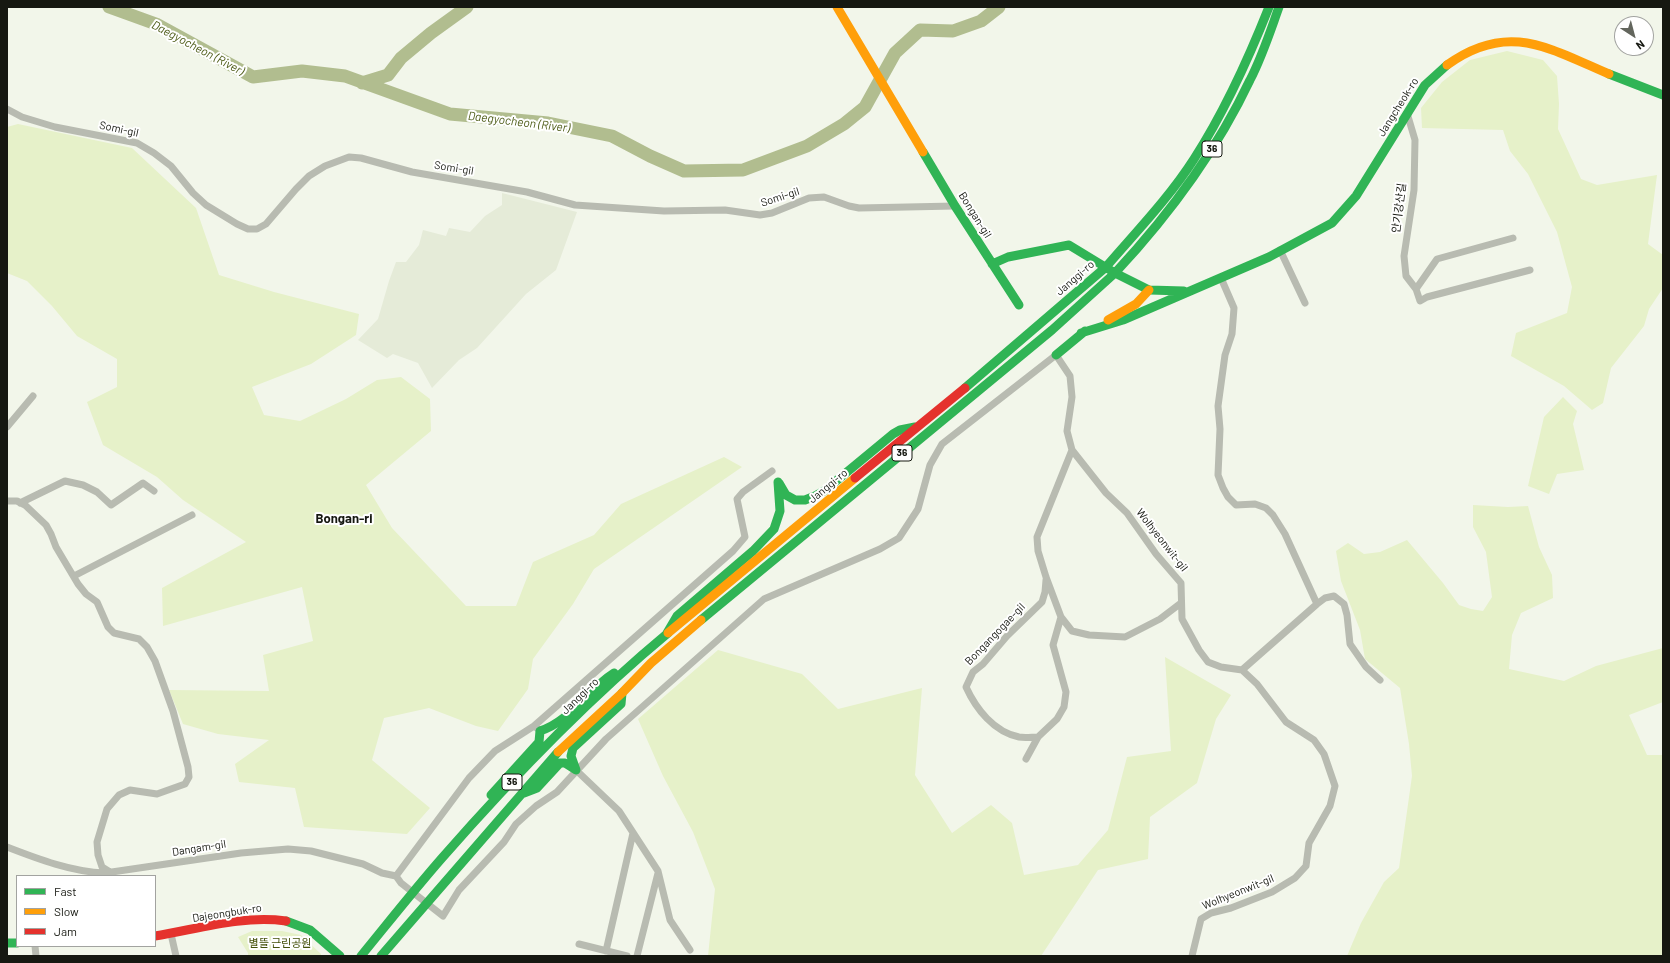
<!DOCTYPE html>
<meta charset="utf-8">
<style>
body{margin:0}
#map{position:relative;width:1670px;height:963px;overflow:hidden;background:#f2f6ea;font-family:Barlow,sans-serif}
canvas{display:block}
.frame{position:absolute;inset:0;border:8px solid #161811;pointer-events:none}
.legend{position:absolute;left:16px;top:875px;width:140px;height:72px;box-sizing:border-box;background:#fff;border:1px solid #a2a3a0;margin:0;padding:5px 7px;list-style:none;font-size:12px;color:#161811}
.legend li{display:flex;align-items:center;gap:8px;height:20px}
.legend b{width:20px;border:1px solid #a2a3a0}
.north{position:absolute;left:1614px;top:16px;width:40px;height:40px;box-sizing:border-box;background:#fff;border:1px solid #a2a3a0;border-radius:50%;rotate:144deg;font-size:11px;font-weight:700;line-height:16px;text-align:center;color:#161811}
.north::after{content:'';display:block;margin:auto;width:14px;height:18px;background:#63665d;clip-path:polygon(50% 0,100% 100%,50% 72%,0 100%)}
</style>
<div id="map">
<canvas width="1670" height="963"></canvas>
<div class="frame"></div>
<ul class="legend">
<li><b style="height:5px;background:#30b455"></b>Fast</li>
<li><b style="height:5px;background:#ff9f0a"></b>Slow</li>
<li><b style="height:5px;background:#e5322d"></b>Jam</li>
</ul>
<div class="north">N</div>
</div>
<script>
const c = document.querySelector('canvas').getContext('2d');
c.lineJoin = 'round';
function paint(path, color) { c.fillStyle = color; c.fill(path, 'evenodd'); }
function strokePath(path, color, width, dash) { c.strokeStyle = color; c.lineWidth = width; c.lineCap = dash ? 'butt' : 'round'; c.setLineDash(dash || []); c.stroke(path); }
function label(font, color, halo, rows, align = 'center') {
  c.font = font + ' Barlow,"Noto Sans KR",sans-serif'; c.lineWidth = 4; c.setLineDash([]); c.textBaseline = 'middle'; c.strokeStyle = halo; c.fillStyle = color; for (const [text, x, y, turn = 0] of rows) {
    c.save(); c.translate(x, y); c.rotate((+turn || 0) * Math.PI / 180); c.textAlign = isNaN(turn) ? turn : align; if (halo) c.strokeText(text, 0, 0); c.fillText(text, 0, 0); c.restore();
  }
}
const built = new Path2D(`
 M 502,193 L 577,212 L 556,270 L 526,294 L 477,348 L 459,360 L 432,388 L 418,363 L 393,354 L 387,358 L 358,340 L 378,319 L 389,281 L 396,262 L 406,262 L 419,245 L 423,230 L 446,236 L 449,228 L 470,232 L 485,216 L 502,205 Z`);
const green = new Path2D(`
 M 1507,51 L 1543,60 L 1557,76 L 1559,104 L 1558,129 L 1581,179 L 1597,185 L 1657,175 L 1648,244 L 1663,255 L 1663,288 L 1649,309 L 1644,326 L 1611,368 L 1603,403 L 1592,410 L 1564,386 L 1511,356 L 1516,333 L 1567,313 L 1572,287 L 1557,232 L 1528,174 L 1510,151 L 1503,130 L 1422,128 L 1421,108 L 1442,82 L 1470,60 Z
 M 18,124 L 132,148 L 196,208 L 219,275 L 274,292 L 359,314 L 356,335 L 311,364 L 252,387 L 264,415 L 300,421 L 346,399 L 377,380 L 401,377 L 430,399 L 431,431 L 366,485 L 392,528 L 466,606 L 516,606 L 533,562 L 594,535 L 621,504 L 724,457 L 742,467 L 594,569 L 573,604 L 533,659 L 528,689 L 498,731 L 476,726 L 429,708 L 384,718 L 372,760 L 430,808 L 407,834 L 304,827 L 295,788 L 239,782 L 235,764 L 269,740 L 218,734 L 183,724 L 169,690 L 269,691 L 263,655 L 313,641 L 302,587 L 163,626 L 162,588 L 246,542 L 183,500 L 157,477 L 103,445 L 87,402 L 117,387 L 117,359 L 77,336 L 52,306 L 27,281 L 7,273 L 7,127 Z
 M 1563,397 L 1577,411 L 1573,424 L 1584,470 L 1557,474 L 1549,494 L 1528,486 L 1544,417 Z
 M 1473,505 L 1508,507 L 1528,506 L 1539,547 L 1552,575 L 1553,598 L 1521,613 L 1512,635 L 1509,669 L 1564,681 L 1596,666 L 1663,648 L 1663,702 L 1629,715 L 1647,755 L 1663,755 L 1663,956 L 1347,956 L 1361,923 L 1384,882 L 1399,868 L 1412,776 L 1409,744 L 1400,688 L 1365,659 L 1360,630 L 1341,581 L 1336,551 L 1348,543 L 1364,554 L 1380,552 L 1407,540 L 1443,583 L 1459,605 L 1471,609 L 1483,611 L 1492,597 L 1486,552 L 1473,527 Z
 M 718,650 L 802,674 L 838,709 L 922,688 L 915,775 L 952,833 L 991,805 L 1012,823 L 1024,875 L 1078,865 L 1108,830 L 1127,757 L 1171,751 L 1165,657 L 1231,695 L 1216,719 L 1197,783 L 1150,817 L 1148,859 L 1098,870 L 1041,956 L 708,956 L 715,889 L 693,832 L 663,776 L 638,719 Z
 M 252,931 L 282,931 L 301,935 L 321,954 L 321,956 L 248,956 L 248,953 L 238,937 Z`);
const river = new Path2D(`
 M 109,7 L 156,24 L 253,77 L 302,71 L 345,76 L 450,114 L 548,123 L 612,136 L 650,156 L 684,171 L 743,170 L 807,146 L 844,124 L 865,107 L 895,53 L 920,30 L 953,31 L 981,21 L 999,7
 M 362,83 L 388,75 L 401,58 L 431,33 L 467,7`);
const street = new Path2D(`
 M 7,109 L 22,117 L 55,127 L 137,143 L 154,153 L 171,166 L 193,193 L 206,205 L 237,224 L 248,229 L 257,229 L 266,224 L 296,189 L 309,176 L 325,166 L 349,157 L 361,158 L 412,172 L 527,192 L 575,205 L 664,211 L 725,210 L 760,215 L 772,213 L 809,198 L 824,197 L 849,206 L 859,208 L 955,206
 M 1407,113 L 1415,140 L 1414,190 L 1404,256 L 1406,276 L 1416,289 L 1420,301 L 1427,297 L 1530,270
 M 1280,250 L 1305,303
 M 1221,278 L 1234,308 L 1232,334 L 1225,355 L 1218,406 L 1220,429 L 1218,475 L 1223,488 L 1228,497 L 1236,505 L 1255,504 L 1266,508 L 1273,515 L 1285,534 L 1317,604
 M 1416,289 L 1437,259 L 1513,238
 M 7,427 L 33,396
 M 7,501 L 17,501 L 25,505 L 46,525 L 51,534 L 56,547 L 78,584 L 86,594 L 97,602 L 108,627 L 114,633 L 139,639 L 147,647 L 155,661 L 173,711 L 188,767 L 189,777 L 185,784 L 157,794 L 130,790 L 119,795 L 107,809 L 97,842 L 98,855 L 102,867 L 110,872
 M 20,503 L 65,481 L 83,485 L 97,492 L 111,505 L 143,483 L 154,491
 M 74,576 L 192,515
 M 1061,617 L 1072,631 L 1089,635 L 1125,637 L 1160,619 L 1181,603
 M 1242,670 L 1317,604 L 1325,598 L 1334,596 L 1344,604 L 1347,615 L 1350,644 L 1366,667 L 1380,680
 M 534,726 L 733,551 L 745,537 L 737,499 L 743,492 L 772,471
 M 1038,737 C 1032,737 1025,738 1019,737 C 994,732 976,709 966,687 L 973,672 L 983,664 L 1007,636 L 1042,602 L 1045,592 L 1046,580
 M 1026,759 L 1038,737 L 1057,719 L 1064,707 L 1066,692 L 1053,645 L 1061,617 L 1046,577 L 1038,551 L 1037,537 L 1072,450
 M 576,770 L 619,811 L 658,871 L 670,920 L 690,950
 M 7,847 C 38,859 72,872 105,873 L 241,853 L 288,849 L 311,851 L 363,864 L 382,873 L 396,876
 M 396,876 L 401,883 L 443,916 L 459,890 L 504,842 L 516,824 L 536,806 L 557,792 L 606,739 L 764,599 L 880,549 L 899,538 L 918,509 L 930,465 L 942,444 L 1056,355 L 1070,376 L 1072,397 L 1067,431 L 1072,450 L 1106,493 L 1127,513 L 1156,554 L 1181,583 L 1182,619 L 1199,650 L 1208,662 L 1221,667 L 1242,670 L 1257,684 L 1286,722 L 1314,740 L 1324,754 L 1335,786 L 1330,806 L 1309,843 L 1306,866 L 1295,878 L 1272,892 L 1231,908 L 1211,913 L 1201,919 L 1192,956
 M 396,876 L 469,778 L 495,751 L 534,726 L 538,729
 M 171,934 L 176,956
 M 579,944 L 627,956
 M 35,946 L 36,956
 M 606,951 L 633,833
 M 637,956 L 658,873`);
const fast = new Path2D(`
 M 1609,74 L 1663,95
 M 923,152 L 955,206 L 1019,305
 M 992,264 L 1008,257 L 1069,245 L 1115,273 L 1149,290 L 1184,291
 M 1106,267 C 1136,232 1169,198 1194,159 C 1225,111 1248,60 1269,7
 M 1115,273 C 1169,215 1216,152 1250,80 C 1262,57 1270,32 1279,7
 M 1081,333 L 1123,320 L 1269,257 L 1332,223 L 1356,196 L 1425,85 L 1447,65
 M 1056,355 L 1085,331
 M 965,388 L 1106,267
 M 779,483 L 786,495 L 795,500 L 805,500 L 815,496 L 824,491 L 893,434 L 900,430 L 915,427
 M 701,620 L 1052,330 L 1115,273
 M 667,633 L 677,616 L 753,551 L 774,529 L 780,511 L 778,482
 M 576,770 L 571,756 L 573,748 L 621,704 L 622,693
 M 524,793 L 537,788 L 560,763 L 565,763 L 576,770
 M 491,795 L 539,742 L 540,731 C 571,721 587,690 614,673
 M 286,921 L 310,930 L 340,956
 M 7,943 L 17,943
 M 361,956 C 388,923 414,890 442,858 C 512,778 586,701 668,633
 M 381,956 L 558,752`);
const slow = new Path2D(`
 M 837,7 L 923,152
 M 1447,65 C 1508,21 1548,48 1609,74
 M 1108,320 L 1136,304 L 1149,290
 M 668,633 L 855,478
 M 558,752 L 622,693 L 651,663 L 701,620`);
const jam = new Path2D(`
 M 855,478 L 965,388
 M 155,936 C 198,929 242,915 286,921`);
const shields = [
 [1212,149,20],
 [902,453,20],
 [512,782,20]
];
const shieldNames = [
 ["36",1212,149],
 ["36",902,453],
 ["36",512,782]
];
const streetNames = [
 ["Jangcheok-ro",1398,107,-58],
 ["Somi-gil",119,129,12],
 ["Somi-gil",454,168,9],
 ["Somi-gil",780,197,-18],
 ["안기강산길",1399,208,-83],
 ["Bongan-gil",975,215,58],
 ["Janggi-ro",1075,278,-41],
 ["Janggi-ro",828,486,-40],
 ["Wolhyeonwit-gil",1162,540,52],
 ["Bongangogae-gil",995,634,-46],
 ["Janggi-ro",580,696,-44],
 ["Dangam-gil",199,848,-9],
 ["Wolhyeonwit-gil",1238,892,-22],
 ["Dajeongbuk-ro",227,913,-9]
];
const parkNames = [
 ["별뜰 근린공원",280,943]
];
const waterNames = [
 ["Daegyocheon (River)",198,48,28],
 ["Daegyocheon (River)",519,122,7]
];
const quarterNames = [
 ["Bongan-ri",344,519]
];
paint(built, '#e5ebd8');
paint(green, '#e6f1c9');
strokePath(river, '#b1bd8f', 13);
strokePath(street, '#b8bbb1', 7);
strokePath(fast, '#30b455', 9);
strokePath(slow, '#ff9f0a', 9);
strokePath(jam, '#e5322d', 9);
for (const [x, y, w] of shields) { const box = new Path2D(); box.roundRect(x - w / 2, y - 8, w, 16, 3); c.fillStyle = '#fff'; c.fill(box); strokePath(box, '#161811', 1); }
label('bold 10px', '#161811', null, shieldNames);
label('11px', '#161811', '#fff', streetNames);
label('11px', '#44510a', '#fff', parkNames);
label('italic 12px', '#4e5c18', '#fff', waterNames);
label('bold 13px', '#161811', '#fff', quarterNames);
</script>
